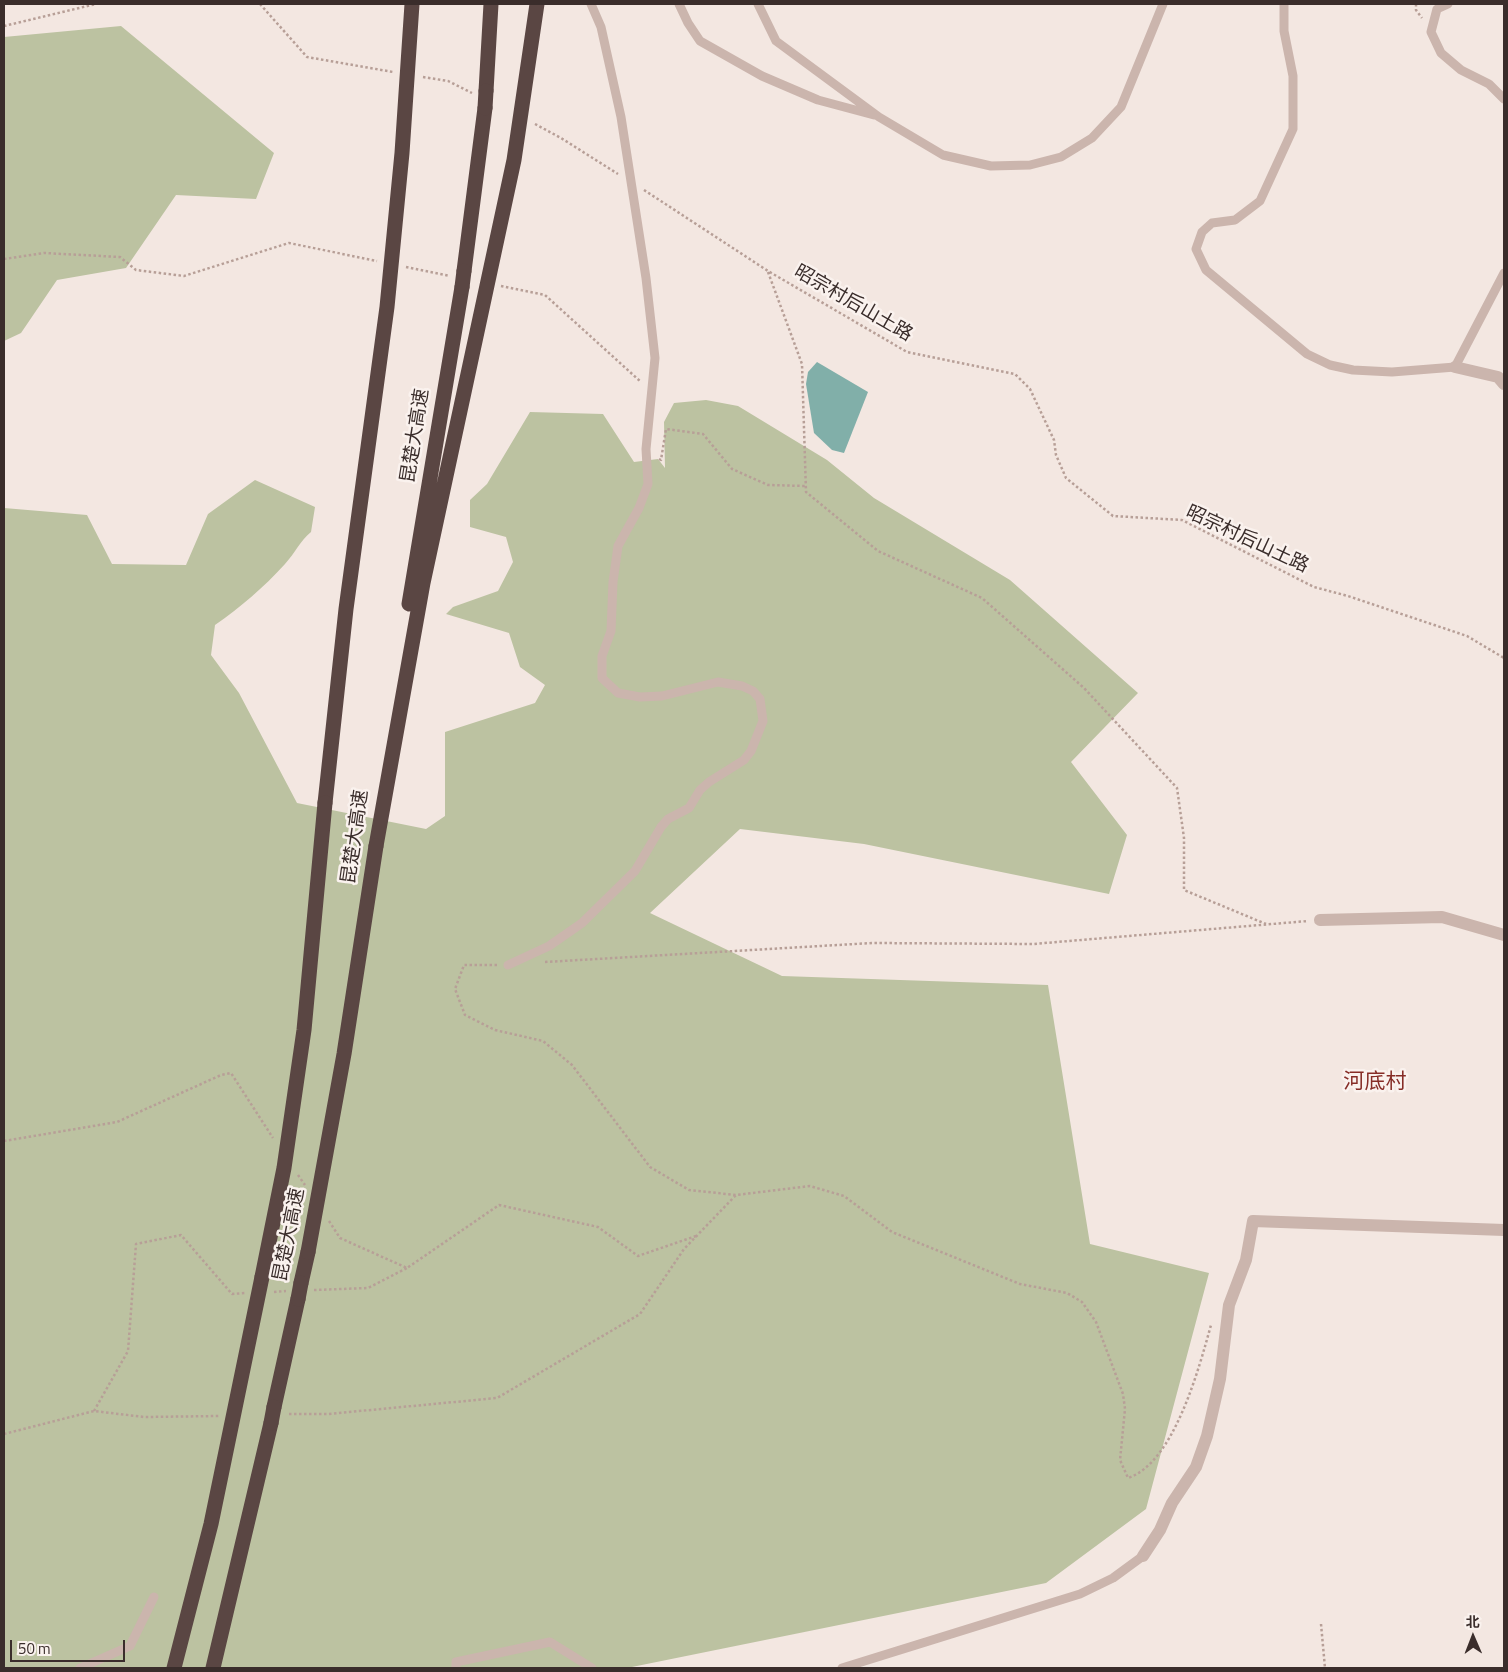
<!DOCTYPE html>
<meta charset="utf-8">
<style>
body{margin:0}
#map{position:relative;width:1508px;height:1672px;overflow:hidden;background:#f3e7e1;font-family:"Titillium Web","Noto Sans SC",sans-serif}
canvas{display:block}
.frame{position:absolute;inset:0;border:5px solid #3a2d2b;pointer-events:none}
.north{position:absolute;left:1448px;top:1612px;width:50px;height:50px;-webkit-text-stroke:4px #faf2ee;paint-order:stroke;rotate:359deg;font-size:14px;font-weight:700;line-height:20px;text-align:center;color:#3a2d2b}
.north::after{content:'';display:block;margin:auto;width:18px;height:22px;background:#3a2d2b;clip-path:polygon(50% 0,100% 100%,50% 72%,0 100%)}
.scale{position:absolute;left:10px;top:1640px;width:115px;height:22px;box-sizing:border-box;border:2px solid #3a2d2b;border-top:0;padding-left:6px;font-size:15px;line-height:18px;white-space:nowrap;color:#3a2d2b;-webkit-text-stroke:4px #faf2ee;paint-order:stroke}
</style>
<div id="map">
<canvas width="1508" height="1672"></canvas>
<div class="frame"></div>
<div class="north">北</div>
<div class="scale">50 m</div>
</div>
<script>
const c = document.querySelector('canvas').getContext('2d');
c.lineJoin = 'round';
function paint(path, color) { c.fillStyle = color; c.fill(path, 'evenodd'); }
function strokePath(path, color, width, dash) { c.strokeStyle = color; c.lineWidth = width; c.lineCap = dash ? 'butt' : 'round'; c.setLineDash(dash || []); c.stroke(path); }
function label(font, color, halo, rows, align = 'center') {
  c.font = font + ' "Titillium Web","Noto Sans SC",sans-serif'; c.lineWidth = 5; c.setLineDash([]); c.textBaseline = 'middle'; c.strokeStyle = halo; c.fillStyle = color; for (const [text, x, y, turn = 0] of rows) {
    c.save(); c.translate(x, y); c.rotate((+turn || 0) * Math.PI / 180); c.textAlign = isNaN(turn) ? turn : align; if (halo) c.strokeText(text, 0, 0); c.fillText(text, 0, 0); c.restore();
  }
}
const green = new Path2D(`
 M 121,26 L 274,153 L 256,199 L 176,195 L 126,268 L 57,280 L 21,333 L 4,341 L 4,37 Z
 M 706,400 L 738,406 L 827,460 L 874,498 L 1010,580 L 1138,693 L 1071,762 L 1127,835 L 1109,894 L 864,844 L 740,829 L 650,913 L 782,976 L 1048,985 L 1090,1244 L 1209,1273 L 1146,1509 L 1046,1583 L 627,1668 L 4,1668 L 4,508 L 87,515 L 112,564 L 186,565 L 208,514 L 255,480 L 315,507 L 311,532 C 300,541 295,553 285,564 C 263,588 241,607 215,625 L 211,655 L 239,693 L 297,803 L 426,829 L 445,816 L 445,732 L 535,703 L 545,685 L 520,667 L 509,633 L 446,614 L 453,607 L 498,591 L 513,562 L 506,537 L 470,527 L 470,500 L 487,484 L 530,412 L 603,414 L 634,462 L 658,459 L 665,468 L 664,422 L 674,403 Z`);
const water = new Path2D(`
 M 817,362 L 868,392 L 844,453 L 832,450 L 814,433 L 806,384 L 808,372 Z`);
const path = new Path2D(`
 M 260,4 L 307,57 L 393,72
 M 1416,4 L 1416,10 L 1422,18
 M 4,26 L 96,4
 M 423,77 L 448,81 L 472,93
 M 535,124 L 561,138 L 618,174
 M 644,190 L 768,271 L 907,352 L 1015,374 L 1030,389 L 1054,440 L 1056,455 L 1066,478 L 1113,516 L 1182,520 L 1314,587 L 1348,596 L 1467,636 L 1504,658
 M 4,259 L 44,253 L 120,257 L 136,270 L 184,276 L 289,243 L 377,261
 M 406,267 L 450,276
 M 768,272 L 802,364 L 806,492 L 878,551 L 982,598 L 1084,688 L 1177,788 L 1184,838 L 1184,890 L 1266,924
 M 501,286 L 545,295 L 641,382
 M 659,459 L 661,460 L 666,429 L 703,434 L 732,469 L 768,485 L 806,486
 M 545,962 L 872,943 L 1033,944 L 1308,921
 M 497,965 L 464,965 L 455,989 L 465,1015 L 495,1030 L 543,1041 L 572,1065 L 650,1167 L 689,1190 L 736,1195 L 810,1186 L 844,1196 L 892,1232 L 1020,1284 L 1067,1293 L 1082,1302 L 1096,1322 L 1123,1394 L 1125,1409 L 1120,1460 L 1128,1478 C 1174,1463 1199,1368 1211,1325
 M 4,1141 L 117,1122 L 221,1075 L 231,1073 L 273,1138
 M 298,1175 L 305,1185
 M 329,1221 L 340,1238 L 407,1268 L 499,1205 L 598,1227 L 638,1256 L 696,1236
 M 314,1290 L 368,1288 L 407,1268
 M 274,1292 L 286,1291
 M 94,1411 L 128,1351 L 136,1244 L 181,1235 L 232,1294 L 245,1293
 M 289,1414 L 328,1414 L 497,1398 L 640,1314 L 684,1249 L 736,1195
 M 4,1434 L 94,1411 L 144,1417 L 219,1416
 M 1321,1624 L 1325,1668`);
const service = new Path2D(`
 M 679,4 L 688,23 L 700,41 L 762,76 L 818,100 L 874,115
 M 758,4 L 776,41 L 879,117 L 943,155 L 991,166 L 1030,165 L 1061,157 L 1092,138 L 1121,107 L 1163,4
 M 1284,4 L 1284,31 L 1293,76 L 1293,129 L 1260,201 L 1235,220 L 1212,223 L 1202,232 L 1196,249 L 1206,270 L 1307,354 L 1330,365 L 1353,370 L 1392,372 L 1455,367 L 1504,273
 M 1448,4 L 1437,9 L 1431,32 L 1441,53 L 1461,70 L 1489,84 L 1504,99
 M 508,965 L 549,946 L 582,923 L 635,871 L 661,827 L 668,819 L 689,808 L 700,790 L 709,782 L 744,760 L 751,751 L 763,721 L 760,699 L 753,691 L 742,686 L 718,682 L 662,696 L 640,697 L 618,693 L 602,678 L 602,656 L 611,631 L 613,582 L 618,546 L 639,508 L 648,484 L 646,449 L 655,358 L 646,278 L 621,117 L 601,27 L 591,4
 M 80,1668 L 130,1646 L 154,1597
 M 456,1668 L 456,1662 L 550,1642 L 592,1668
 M 842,1668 L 1080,1594 L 1113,1578 L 1143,1556`);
const minor = new Path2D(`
 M 1455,367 L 1498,377 L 1504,384
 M 1320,920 L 1442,917 L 1504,935
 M 1143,1556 L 1160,1530 L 1172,1503 L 1196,1467 L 1207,1436 L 1220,1379 L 1229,1305 L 1246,1260 L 1253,1221 L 1504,1230`);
const motorway = new Path2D(`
 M 486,91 L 491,4
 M 464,271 L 485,108
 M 409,604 L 462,287
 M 325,803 L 346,609 L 387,307 L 402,153 L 412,4
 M 376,846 L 423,583 L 514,160 L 537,4
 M 301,1283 L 308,1252
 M 274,1407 L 298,1299
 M 174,1668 L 211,1524 L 262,1277
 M 213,1668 L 271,1423`);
const motorwayBridge = new Path2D(`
 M 485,108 L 486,91
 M 462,287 L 464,271
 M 308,1252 L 344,1054 L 376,846
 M 262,1277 L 284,1168 L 304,1030 L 325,803
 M 298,1299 L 301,1283
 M 271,1423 L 274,1407`);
const streetNames = [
 ["昭宗村后山土路",853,304,30],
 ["昆楚大高速",416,436,-81],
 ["昭宗村后山土路",1247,540,25],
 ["昆楚大高速",356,837,-82],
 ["昆楚大高速",290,1235,-79]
];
const quarterNames = [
 ["河底村",1375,1083]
];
paint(green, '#bcc2a1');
paint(water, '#81afa9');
strokePath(path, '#b79f97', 2.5, [2.5, 2.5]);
strokePath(service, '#cbb5ad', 9);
strokePath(minor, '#cbb5ad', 12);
strokePath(motorway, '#5a4643', 15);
strokePath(motorwayBridge, '#5a4643', 15);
label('19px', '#3a2d2b', '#faf2ee', streetNames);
label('21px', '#862d27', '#faf2ee', quarterNames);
</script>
